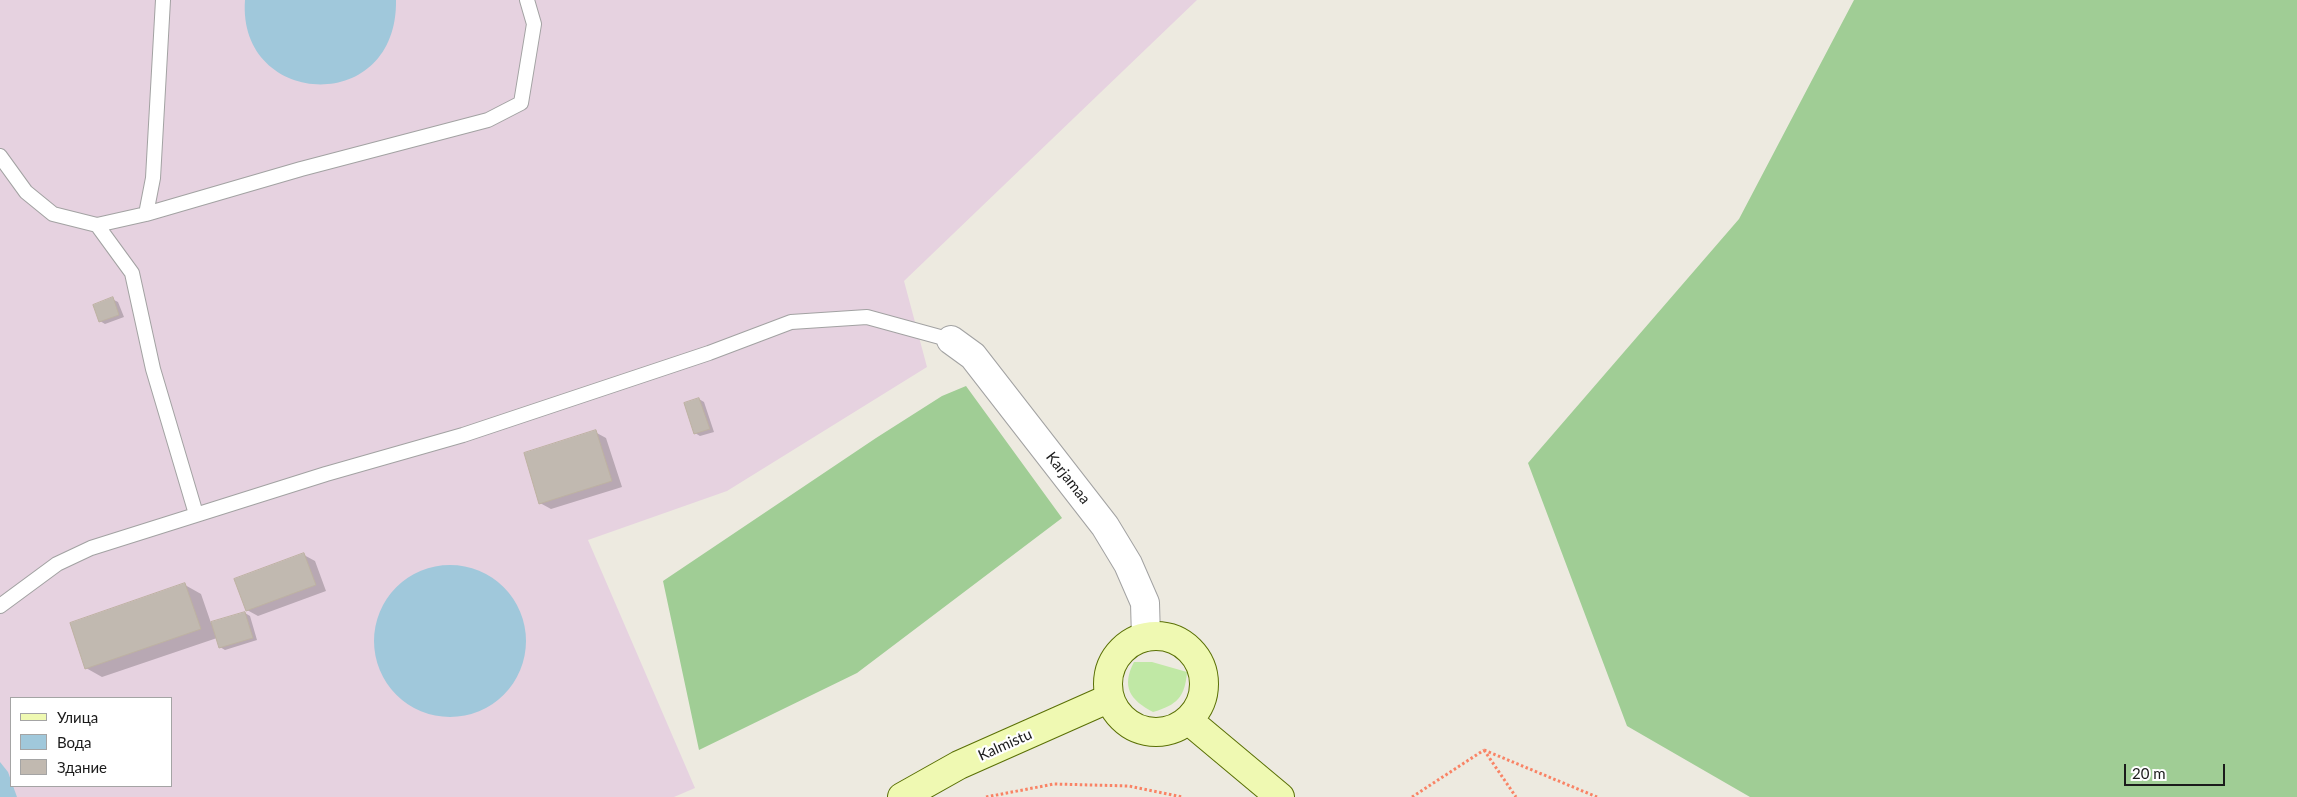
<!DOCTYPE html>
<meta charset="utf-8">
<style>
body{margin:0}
#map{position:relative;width:2297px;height:797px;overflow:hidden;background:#edeae0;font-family:Lato,sans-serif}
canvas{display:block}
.legend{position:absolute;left:10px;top:697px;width:162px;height:90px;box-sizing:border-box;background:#fff;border:1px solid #a4a4a4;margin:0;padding:6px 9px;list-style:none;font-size:15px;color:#1b1b1b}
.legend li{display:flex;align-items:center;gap:10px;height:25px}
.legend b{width:25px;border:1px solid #a4a4a4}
.scale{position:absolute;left:2124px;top:764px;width:101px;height:22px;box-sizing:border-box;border:2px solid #1b1b1b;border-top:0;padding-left:6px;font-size:15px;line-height:18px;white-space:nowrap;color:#1b1b1b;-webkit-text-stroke:4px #fff;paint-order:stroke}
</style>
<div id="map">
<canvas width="2297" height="797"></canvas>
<ul class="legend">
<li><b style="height:6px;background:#eff9b2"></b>Улица</li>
<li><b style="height:14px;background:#a0c8db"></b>Вода</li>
<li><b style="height:14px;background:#c1b9b0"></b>Здание</li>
</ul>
<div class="scale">20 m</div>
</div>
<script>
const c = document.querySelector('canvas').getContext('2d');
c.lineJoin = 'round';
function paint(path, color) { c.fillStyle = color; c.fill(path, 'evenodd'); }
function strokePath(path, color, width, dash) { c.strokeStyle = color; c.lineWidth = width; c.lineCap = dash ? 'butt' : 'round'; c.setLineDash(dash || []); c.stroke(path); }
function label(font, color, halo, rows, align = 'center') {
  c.font = font + ' Lato,sans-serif'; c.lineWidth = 4.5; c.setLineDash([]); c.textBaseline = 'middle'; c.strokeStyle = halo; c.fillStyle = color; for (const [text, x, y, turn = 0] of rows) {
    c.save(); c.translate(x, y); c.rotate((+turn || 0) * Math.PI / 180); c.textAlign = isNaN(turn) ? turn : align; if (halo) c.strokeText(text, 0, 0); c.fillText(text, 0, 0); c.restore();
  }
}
const industrial = new Path2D(`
 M 0,0 L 1197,0 L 904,281 L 927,367 L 727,491 L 588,540 L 695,788 L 674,797 L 0,797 ZM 11,698 L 171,698 L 171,786 L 11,786 Z`);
const grass = new Path2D(`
 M 1134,662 L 1152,662 L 1187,672 C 1185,697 1177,705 1153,712 C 1130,700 1121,687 1134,662 Z`);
const forest = new Path2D(`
 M 1854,0 L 2297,0 L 2297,797 L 1750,797 L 1627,726 L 1528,463 L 1739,219 Z
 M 966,386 L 1062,518 L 857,673 L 699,750 L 663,581 L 876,438 L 942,396 Z`);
const water = new Path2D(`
 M 245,0 L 396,0 C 398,117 237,108 245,0 Z
 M374 641a76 76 0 1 1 152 0a76 76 0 1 1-152 0Z
 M 0,762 L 8,772 L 17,797 L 0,797 Z`);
const shadow = new Path2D(`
 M 112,299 L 118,302 L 124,317 L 105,324 L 100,321 Z
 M 699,399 L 704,402 L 714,432 L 700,436 L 695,433 Z
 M 595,432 L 606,438 L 622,487 L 551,509 L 540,503 Z
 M 304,555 L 315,561 L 326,591 L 258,616 L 247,610 Z
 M 185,585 L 201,594 L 211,623 L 245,613 L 250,616 L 257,640 L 225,650 L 220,647 L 217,638 L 102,677 L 86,668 Z`);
const building = new Path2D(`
 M 113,297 L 119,315 L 99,322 L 93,305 Z
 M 699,398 L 710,429 L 694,434 L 684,403 Z
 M 596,430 L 612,481 L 539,504 L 524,453 Z
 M 304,553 L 316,585 L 246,611 L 234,579 Z
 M 185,583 L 201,629 L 85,669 L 70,623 Z
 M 245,612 L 253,638 L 219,648 L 211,622 Z`);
const path = new Path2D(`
 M 1484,750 L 1597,797
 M 1484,750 L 1516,797
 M 986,797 L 1054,784 L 1129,786 L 1182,797
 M 1412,797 L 1484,750`);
const service = new Path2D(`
 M 0,156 L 26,192 L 53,214 L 97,225 L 146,214 L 301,169 L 488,120 L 521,103 L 534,24 L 527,0
 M 146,214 L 153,178 L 163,0
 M 97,225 L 132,273 L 153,369 L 196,514
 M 0,606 L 57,564 L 91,548 L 326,474 L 463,435 L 709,353 L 791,322 L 867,317 L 951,340`);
const minor = new Path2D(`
 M 951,340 L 973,356 L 1105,526 L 1128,564 L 1145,603 L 1146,637`);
const secondary = new Path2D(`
 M1108 684a48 48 0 1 1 96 0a48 48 0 1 1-96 0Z
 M 1188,720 L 1280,797
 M 902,797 L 959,765 L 1110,698`);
const streetNames = [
 ["Karjamaa",1068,478,52],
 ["Kalmistu",1005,745,-24]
];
paint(industrial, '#e6d2e0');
paint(grass, '#c0e8a5');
paint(forest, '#a0cd95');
paint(water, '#a0c8db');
paint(shadow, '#0003');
paint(building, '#c1b9b0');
strokePath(building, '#beb2a3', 1);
strokePath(service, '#a2a2a2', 16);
strokePath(minor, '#a2a2a2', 30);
strokePath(secondary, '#5a7005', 30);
strokePath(path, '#f98365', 3, [2.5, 2.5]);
strokePath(service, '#fff', 14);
strokePath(minor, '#fff', 28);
strokePath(secondary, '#eff9b2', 28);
label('15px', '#1b1b1b', '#fff', streetNames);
</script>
